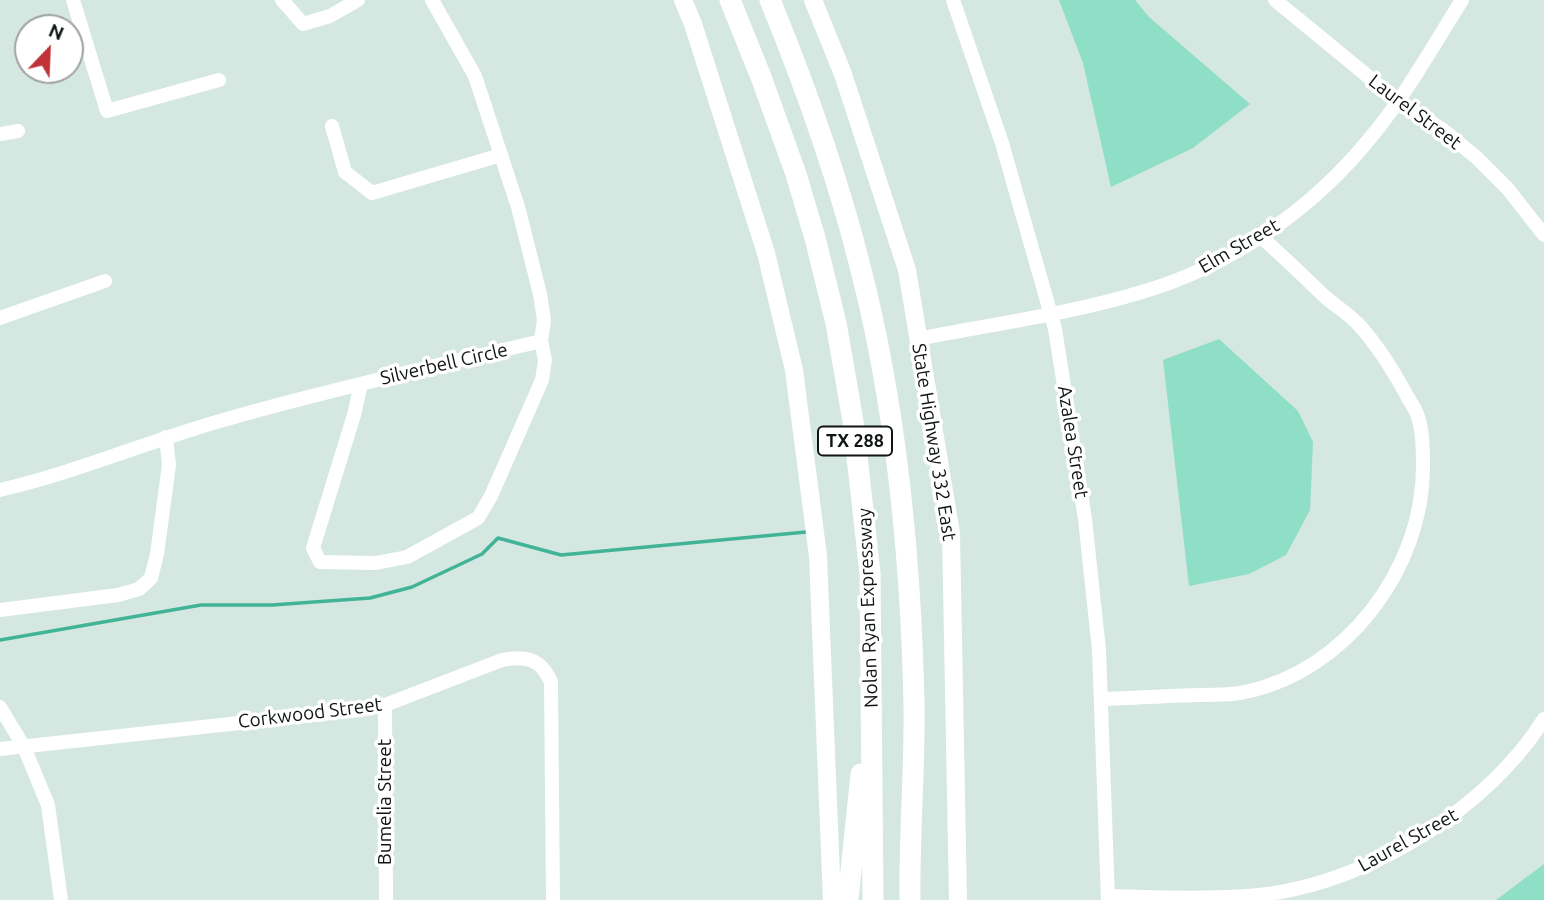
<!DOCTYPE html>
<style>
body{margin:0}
#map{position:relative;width:1544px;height:900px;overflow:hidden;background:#d5e7e1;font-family:Ubuntu,sans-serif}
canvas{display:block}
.north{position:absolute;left:14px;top:14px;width:70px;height:70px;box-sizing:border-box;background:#fff;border:2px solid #9fa1a1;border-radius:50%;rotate:23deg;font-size:19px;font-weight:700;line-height:28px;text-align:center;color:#0f1513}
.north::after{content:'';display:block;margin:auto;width:24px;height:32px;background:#c13138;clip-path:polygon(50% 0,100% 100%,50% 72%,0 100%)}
</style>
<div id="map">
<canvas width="1544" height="900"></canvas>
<div class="north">N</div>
</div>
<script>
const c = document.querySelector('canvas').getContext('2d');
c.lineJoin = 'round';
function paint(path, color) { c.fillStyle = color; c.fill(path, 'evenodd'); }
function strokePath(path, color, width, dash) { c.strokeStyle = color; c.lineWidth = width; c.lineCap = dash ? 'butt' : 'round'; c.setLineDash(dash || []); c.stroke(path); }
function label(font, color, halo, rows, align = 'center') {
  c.font = font + ' Ubuntu,sans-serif'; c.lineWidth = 7; c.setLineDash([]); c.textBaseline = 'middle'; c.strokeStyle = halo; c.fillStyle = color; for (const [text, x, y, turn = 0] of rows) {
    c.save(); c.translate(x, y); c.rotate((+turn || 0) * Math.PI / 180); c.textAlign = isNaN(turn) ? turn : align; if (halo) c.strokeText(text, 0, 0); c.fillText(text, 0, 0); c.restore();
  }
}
const green = new Path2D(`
 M 1059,0 L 1135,0 L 1149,17 L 1250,104 L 1193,148 L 1111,187 L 1083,63 Z
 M 1219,339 L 1298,411 L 1313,442 L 1310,510 L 1286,555 L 1249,574 L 1189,586 L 1163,360 Z
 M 1544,863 L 1544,900 L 1496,900 L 1544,864 Z`);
const stream = new Path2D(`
 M 0,640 L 201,605 L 272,605 L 370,598 L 412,587 L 482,554 L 498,538 L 561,555 L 806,532`);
const minor = new Path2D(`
 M 73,0 L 107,111 L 219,80
 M 282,0 L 303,24 L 330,16 L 358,0
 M 953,0 L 1002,143 L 1055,329 L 1085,519 L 1099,650 L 1108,900
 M 1275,0 L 1398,101 L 1443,130 L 1477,158 L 1508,189 L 1544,235
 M 332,126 L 345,172 L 372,193 L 501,155
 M 0,134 L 18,131
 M 0,318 L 105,281
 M 918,339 C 993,324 1069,314 1142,292 C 1231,266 1313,209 1371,137 C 1406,95 1433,46 1462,0
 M 361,384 L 354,415 L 313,548 L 320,562 L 376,563 L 407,557 L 478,518 L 491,496 L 542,380 L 545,360 L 541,341 L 544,320 L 540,294 L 518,207 L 475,76 L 432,0
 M 0,490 C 78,472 151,440 227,419 C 331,389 437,366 541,341
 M 0,610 L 118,595 L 139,589 L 151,578 L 157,554 L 169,465 L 166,437
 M 1101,699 C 1133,698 1165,696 1197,695 C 1213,694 1230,696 1245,692 C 1346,671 1423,569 1423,467 C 1423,450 1423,430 1417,414 C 1415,408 1410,402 1407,396 C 1393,370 1379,347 1359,325 C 1349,314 1334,305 1323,295 C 1302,275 1282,255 1261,237
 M 385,705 L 386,900
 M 0,707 L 24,747 L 48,805 L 61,900
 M 0,749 L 359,710 L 385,705 L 502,660 C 526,655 541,659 551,682 L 553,900
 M 1108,896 C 1161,897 1215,900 1268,894 C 1372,880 1489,807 1544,719`);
const major = new Path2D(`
 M 683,0 L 693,24 L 766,253 L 794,370 L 818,556 L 832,900
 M 813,0 L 843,74 L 907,270 L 951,533 L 958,900`);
const highway = new Path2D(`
 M 730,0 L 761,77 L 796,174 L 815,238 L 836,323 L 853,421 L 870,573 L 873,900
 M 770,0 C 806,88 838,177 861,270 C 896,407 911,563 914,705 C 915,770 909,835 910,900
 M 848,900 L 861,774`);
const shields = [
 [855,441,74]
];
const shieldNames = [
 ["TX 288",855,441]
];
const streetNames = [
 ["Laurel Street",1415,112,37],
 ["Elm Street",1239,246,-30],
 ["Silverbell Circle",444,364,-13],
 ["State Highway 332 East",934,442,81],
 ["Azalea Street",1073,442,81],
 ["Nolan Ryan Expressway",868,608,-92],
 ["Corkwood Street",310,713,-7],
 ["Bumelia Street",385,802,-90],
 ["Laurel Street",1408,840,-29]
];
paint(green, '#8fdec6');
strokePath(stream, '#41b497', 3.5);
strokePath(minor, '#fff', 14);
strokePath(major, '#fff', 18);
strokePath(highway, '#fff', 21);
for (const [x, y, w] of shields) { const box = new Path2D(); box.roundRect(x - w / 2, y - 14.5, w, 29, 5); c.fillStyle = '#fff'; c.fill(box); strokePath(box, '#0f1513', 2); }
label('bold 18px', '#0f1513', null, shieldNames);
label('19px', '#0f1513', '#fff', streetNames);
</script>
